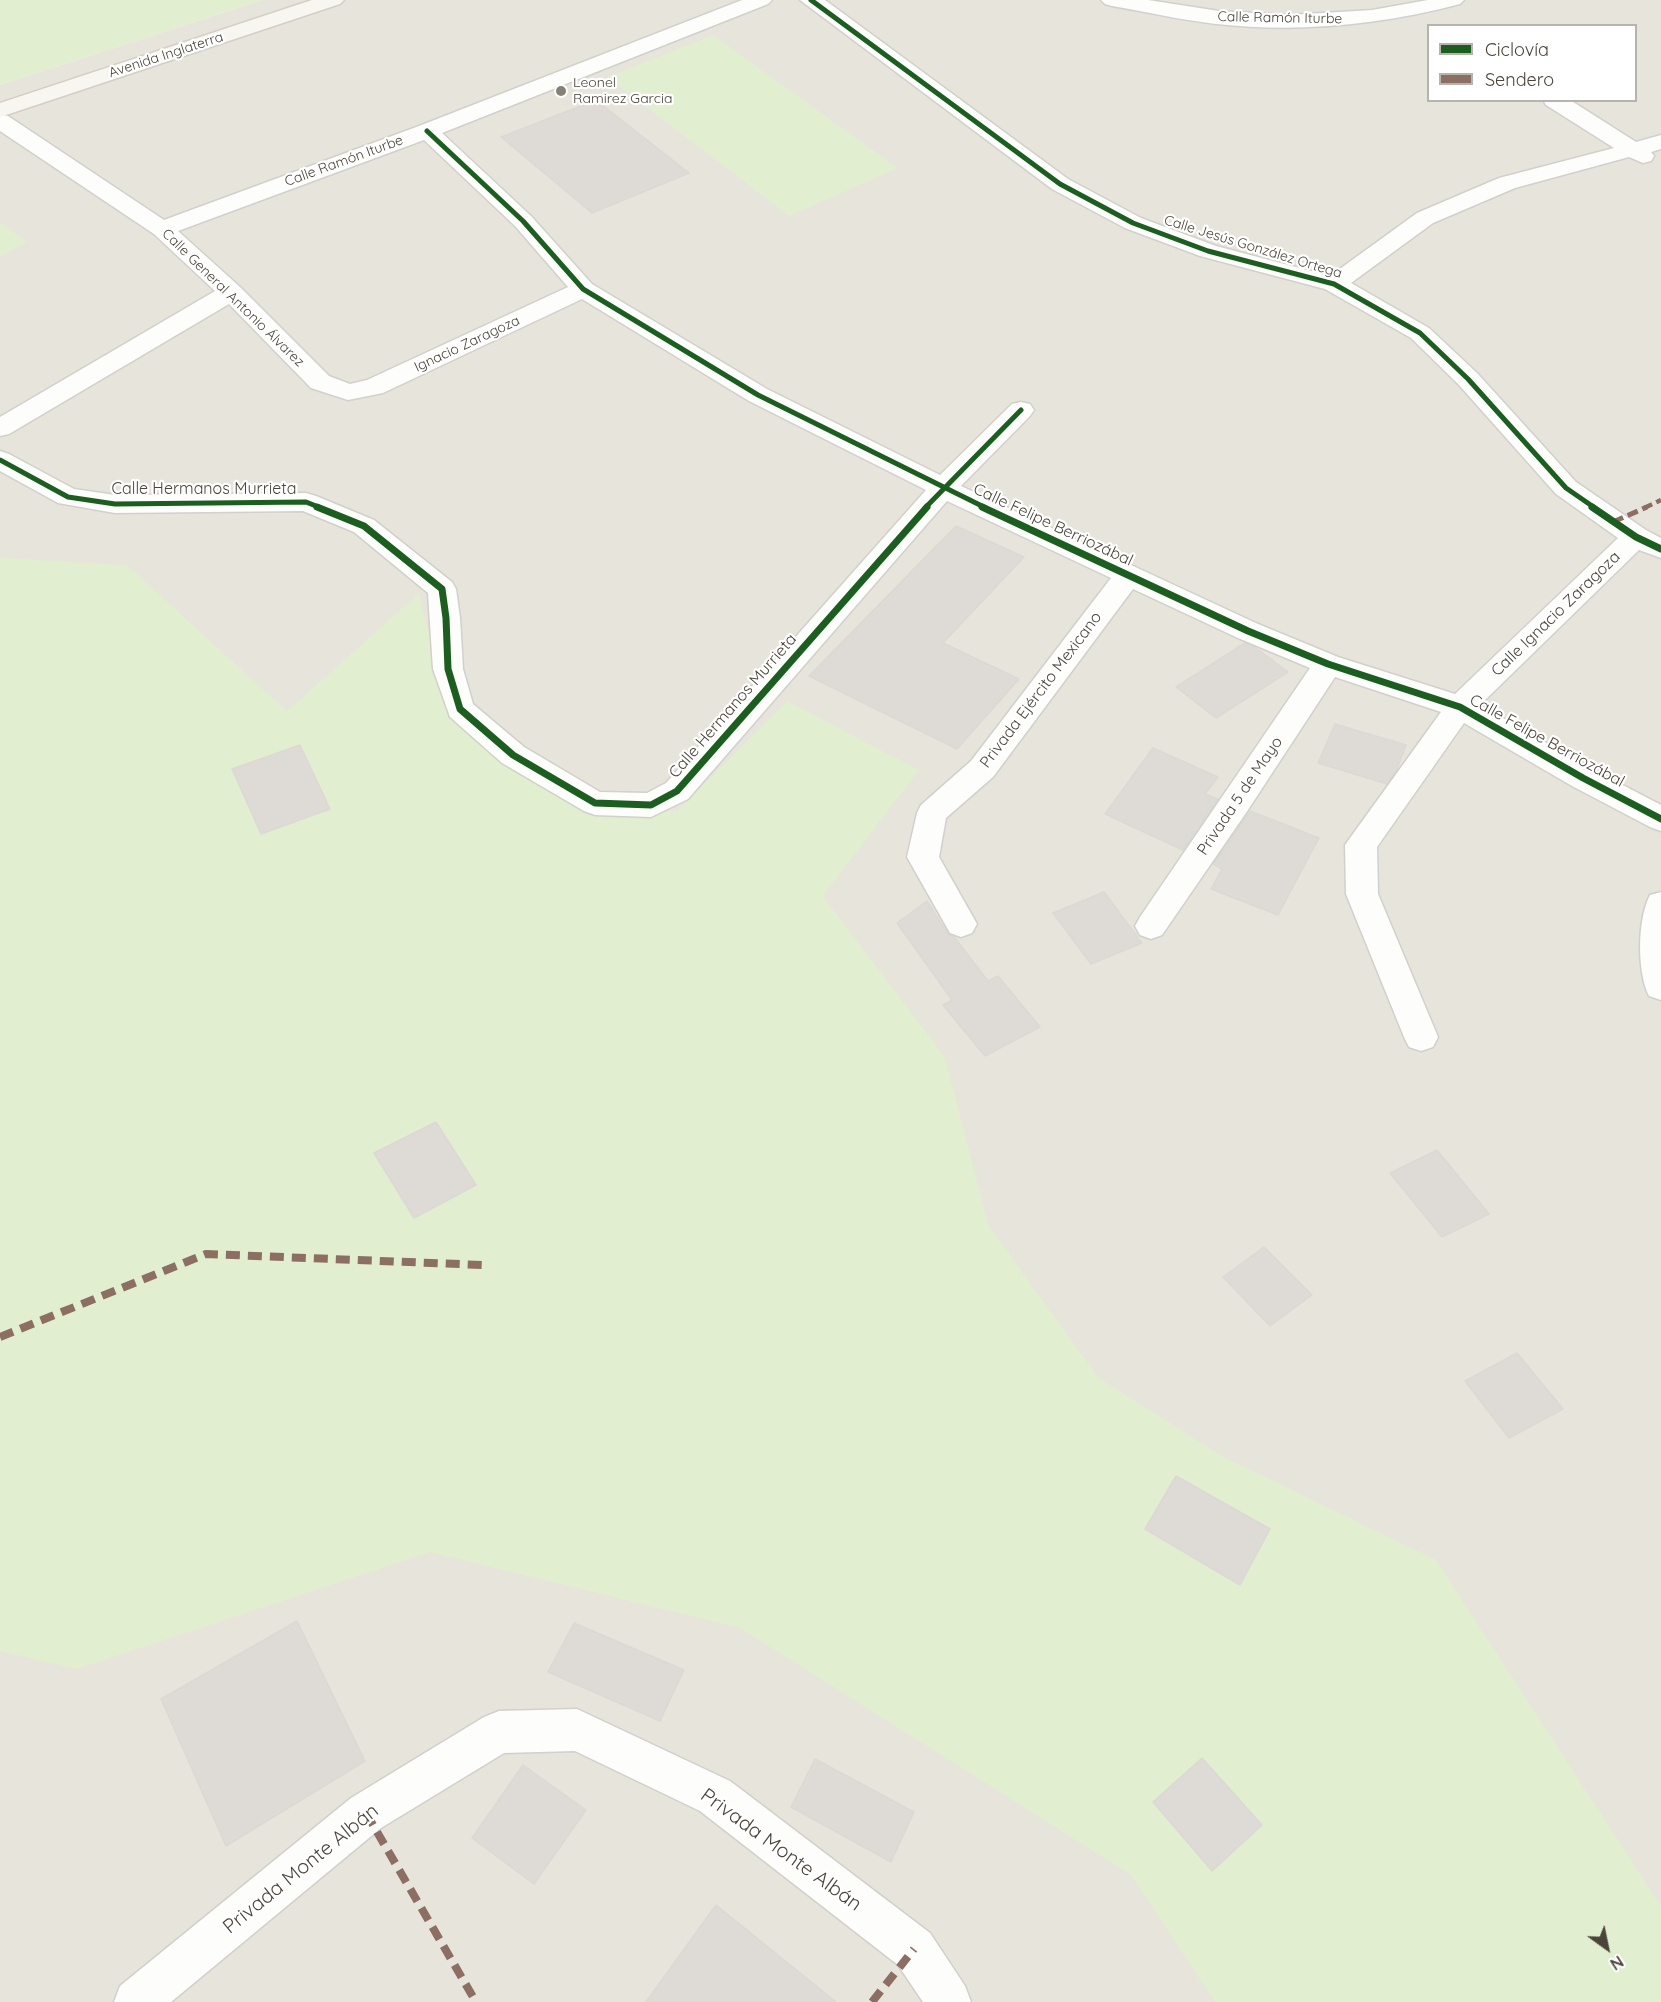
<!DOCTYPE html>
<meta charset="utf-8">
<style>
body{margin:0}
#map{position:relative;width:1661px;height:2002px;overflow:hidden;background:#f4f2ee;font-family:Quicksand,sans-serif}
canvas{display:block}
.legend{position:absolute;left:1427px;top:24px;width:210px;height:78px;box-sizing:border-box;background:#fff;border:2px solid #b7b4b0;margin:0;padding:8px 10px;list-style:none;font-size:18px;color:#4b4439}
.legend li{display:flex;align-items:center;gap:12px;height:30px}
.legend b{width:30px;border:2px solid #b7b4b0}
.north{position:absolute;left:1577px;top:1918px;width:60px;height:60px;-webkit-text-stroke:4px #fff;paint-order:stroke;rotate:147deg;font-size:16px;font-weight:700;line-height:24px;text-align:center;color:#4b4439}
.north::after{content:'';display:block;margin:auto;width:21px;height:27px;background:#4b4439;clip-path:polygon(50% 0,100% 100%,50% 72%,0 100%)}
</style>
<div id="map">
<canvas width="1661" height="2002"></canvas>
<ul class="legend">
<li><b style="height:8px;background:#1b5e20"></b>Ciclovía</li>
<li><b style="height:8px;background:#8d6e63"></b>Sendero</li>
</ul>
<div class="north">N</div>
</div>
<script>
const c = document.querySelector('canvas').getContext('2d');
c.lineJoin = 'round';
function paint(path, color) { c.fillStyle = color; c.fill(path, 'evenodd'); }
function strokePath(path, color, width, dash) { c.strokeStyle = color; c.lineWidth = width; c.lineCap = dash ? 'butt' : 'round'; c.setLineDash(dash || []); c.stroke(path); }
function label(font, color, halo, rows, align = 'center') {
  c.font = font + ' Quicksand,sans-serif'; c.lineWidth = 4.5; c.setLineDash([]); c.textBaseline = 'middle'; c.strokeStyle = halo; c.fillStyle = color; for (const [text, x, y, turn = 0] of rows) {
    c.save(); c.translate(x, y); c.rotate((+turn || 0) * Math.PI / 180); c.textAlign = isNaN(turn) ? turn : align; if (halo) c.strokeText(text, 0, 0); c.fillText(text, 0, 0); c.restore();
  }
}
const residential = new Path2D(`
 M 262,0 L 1661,0 L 1661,2002 L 0,2002 L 0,85 ZM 1428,26 L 1636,26 L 1636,100 L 1428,100 Z`);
const green = new Path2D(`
 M 0,0 L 262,0 L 0,85 Z
 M 713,35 L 898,168 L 789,216 L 607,77 Z
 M 0,222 L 27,242 L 0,257 Z
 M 0,558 L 127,565 L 287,711 L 419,593 L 441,687 L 602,810 L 677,811 L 787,701 L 919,770 L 823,896 L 945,1057 L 988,1225 L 1099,1378 L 1222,1456 L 1436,1560 L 1661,1906 L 1661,2002 L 1215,2002 L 1131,1875 L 740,1628 L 430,1552 L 77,1669 L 0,1651 Z`);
const building = new Path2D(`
 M 596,100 L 689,173 L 592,213 L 501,137 Z
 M 956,526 L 1024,557 L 943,643 L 1019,679 L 957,749 L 809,676 Z
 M 1245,643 L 1256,648 L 1288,672 L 1216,718 L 1176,687 Z
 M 1335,724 L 1406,745 L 1397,769 L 1387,784 L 1318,763 Z
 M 300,745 L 330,809 L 261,834 L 232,769 Z
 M 1153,748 L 1218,777 L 1205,794 L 1218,799 L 1183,850 L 1105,814 Z
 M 1250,811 L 1319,838 L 1278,915 L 1211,889 L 1222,869 L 1213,864 Z
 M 1104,892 L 1142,943 L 1091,964 L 1053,913 Z
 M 927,901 L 948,934 L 954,937 L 988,981 L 998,976 L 1040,1027 L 985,1056 L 943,1005 L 952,1000 L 897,923 Z
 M 436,1122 L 476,1185 L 414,1218 L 374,1153 Z
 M 1437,1150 L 1489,1214 L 1442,1237 L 1390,1173 Z
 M 1264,1247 L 1312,1295 L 1270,1326 L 1223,1277 Z
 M 1517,1353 L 1563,1409 L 1509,1438 L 1465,1381 Z
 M 1176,1476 L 1270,1529 L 1240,1585 L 1145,1529 Z
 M 297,1621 L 365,1761 L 226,1846 L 161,1699 Z
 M 574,1623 L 684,1670 L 660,1721 L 548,1672 Z
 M 1202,1758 L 1262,1825 L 1212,1871 L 1153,1802 Z
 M 815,1759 L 914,1812 L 891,1862 L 791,1807 Z
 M 523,1765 L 586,1810 L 534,1884 L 472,1838 Z
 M 716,1905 L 836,2002 L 646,2002 Z`);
const minor = new Path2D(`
 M 742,0 L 772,0 L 768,4 L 442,133 L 531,216 L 592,284 L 767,389 L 940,475 L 1012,404 L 1021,402 L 1030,404 L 1034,410 L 1030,416 L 961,486 L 1258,624 L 1338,657 L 1455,694 L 1618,538 L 1556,494 L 1459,385 L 1411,338 L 1325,289 L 1200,256 L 1125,228 L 1052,189 L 800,0 L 825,0 L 1068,179 L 1141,218 L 1216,246 L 1330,276 L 1417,213 L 1499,178 L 1614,148 L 1546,105 L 1543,100 L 1570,100 L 1636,142 L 1661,135 L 1661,149 L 1651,152 L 1654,156 L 1651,161 L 1643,163 L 1629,157 L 1515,188 L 1433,223 L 1351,283 L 1429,328 L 1477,373 L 1576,482 L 1646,530 L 1661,538 L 1661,558 L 1639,550 L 1480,705 L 1594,770 L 1661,805 L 1661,831 L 1650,827 L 1572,786 L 1464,723 L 1377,847 L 1378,894 L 1438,1037 L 1433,1047 L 1421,1051 L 1409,1047 L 1404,1037 L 1346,894 L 1345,845 L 1441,712 L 1335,677 L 1246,813 L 1162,935 L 1151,939 L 1140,935 L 1135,926 L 1140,917 L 1310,668 L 1238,638 L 1133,589 L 993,777 L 946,818 L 939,857 L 977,924 L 972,933 L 961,937 L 950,933 L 907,857 L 917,813 L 921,805 L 971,761 L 1111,578 L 947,501 L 688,799 L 651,817 L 595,815 L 584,811 L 502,763 L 450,717 L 433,669 L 428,593 L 354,532 L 303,511 L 115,513 L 58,503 L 0,471 L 0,451 L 9,454 L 74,489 L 115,495 L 306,493 L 316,496 L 374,520 L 452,582 L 456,589 L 460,618 L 463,669 L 473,704 L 524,747 L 600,792 L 647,793 L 666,783 L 926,490 L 749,401 L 582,299 L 383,393 L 348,400 L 311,388 L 229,304 L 9,434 L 0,436 L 0,417 L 215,291 L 154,234 L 0,131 L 0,114 L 8,116 L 164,220 L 419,126 ZM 424,140 L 515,226 L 568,287 L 367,380 L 350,384 L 329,376 L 240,287 L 178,231 Z
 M 1101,0 L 1148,0 L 1219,11 L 1289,15 L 1372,10 L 1428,0 L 1464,0 L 1460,4 C 1380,25 1298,33 1216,24 C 1181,20 1147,12 1112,6 L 1105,4 Z
 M 1661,892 L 1661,1000 L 1649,996 C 1637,972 1637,920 1650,895 Z
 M 577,1709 L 730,1781 L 930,1933 L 965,1986 L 971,2002 L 923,2002 L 898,1965 L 700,1811 L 575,1751 L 504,1753 L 381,1828 L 171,2002 L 114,2002 L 120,1986 L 351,1798 L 484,1717 L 499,1711 Z`);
const secondary = new Path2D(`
 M 312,0 L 344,0 L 340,4 L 0,117 L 0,103 Z`);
const quietFar2 = new Path2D(`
 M 1644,508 L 1661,500`);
const quietFar1 = new Path2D(`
 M 1613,522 L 1647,507`);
const quiet = new Path2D(`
 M 0,1337 L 206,1254 L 483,1265
 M 366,1813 L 476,2002
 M 872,2002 L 914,1949`);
const cyclewayFar1 = new Path2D(`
 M 811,0 L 1060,184 L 1133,223 L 1208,251 L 1334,284 L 1420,333 L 1468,379 L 1566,488 L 1595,508
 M 427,131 L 523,221 L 583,289 L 758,395 L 986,508
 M 0,460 L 68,497 L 115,504 L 306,502 L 321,508
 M 925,508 L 1021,410`);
const cycleway = new Path2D(`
 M 317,507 L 364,526 L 442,589 L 446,618 L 448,669 L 460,709 L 513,755 L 595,803 L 651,805 L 677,791 L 927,507
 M 982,507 L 1248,631 L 1328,664 L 1460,707 L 1583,778 L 1661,819
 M 1592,507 L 1636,537 L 1661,549`);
const markers = [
 [561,91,6,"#868178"]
];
const farStreetnames = [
 ["Calle Ramón Iturbe",1280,18,1],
 ["Avenida Inglaterra",166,55,-18],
 ["Calle Ramón Iturbe",344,161,-20],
 ["Calle Jesús González Ortega",1253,247,17],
 ["Calle General Antonio Álvarez",233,298,44],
 ["Ignacio Zaragoza",467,344,-25]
];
const farPoinames = [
 ["Leonel",573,83],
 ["Ramirez Garcia",573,99]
];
const streetNames = [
 ["Calle Hermanos Murrieta",204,489],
 ["Calle Felipe Berriozábal",1053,525,25],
 ["Calle Ignacio Zaragoza",1556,614,-44],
 ["Privada Ejército Mexicano",1041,690,-53],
 ["Calle Hermanos Murrieta",733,706,-49],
 ["Calle Felipe Berriozábal",1547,741,29],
 ["Privada 5 de Mayo",1240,796,-56]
];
const nearStreetnames = [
 ["Privada Monte Albán",781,1850,36],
 ["Privada Monte Albán",301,1869,-39]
];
paint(residential, '#e7e4dc');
paint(green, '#e1eecf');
paint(building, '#dedbd6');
strokePath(building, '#dcd9d4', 1.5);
strokePath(minor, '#d2d0cb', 3);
strokePath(secondary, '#d3cfc5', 3);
paint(minor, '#fdfdfc');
paint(secondary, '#f7f6f1');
strokePath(quietFar2, '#8d6e63', 4.5, [9, 4.5]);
strokePath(quietFar1, '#8d6e63', 5, [11, 5]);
strokePath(quiet, '#8d6e63', 8, [14, 8]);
strokePath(cyclewayFar1, '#1b5e20', 5);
strokePath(cycleway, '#1b5e20', 7);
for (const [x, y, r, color] of markers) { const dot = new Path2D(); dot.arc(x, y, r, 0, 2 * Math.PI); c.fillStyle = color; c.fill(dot); strokePath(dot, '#fff', 2); }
label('14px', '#4b4439', '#fff', farStreetnames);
label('14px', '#4b4439', '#fff', farPoinames, 'left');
label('16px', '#4b4439', '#fff', streetNames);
label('20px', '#4b4439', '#fff', nearStreetnames);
</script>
